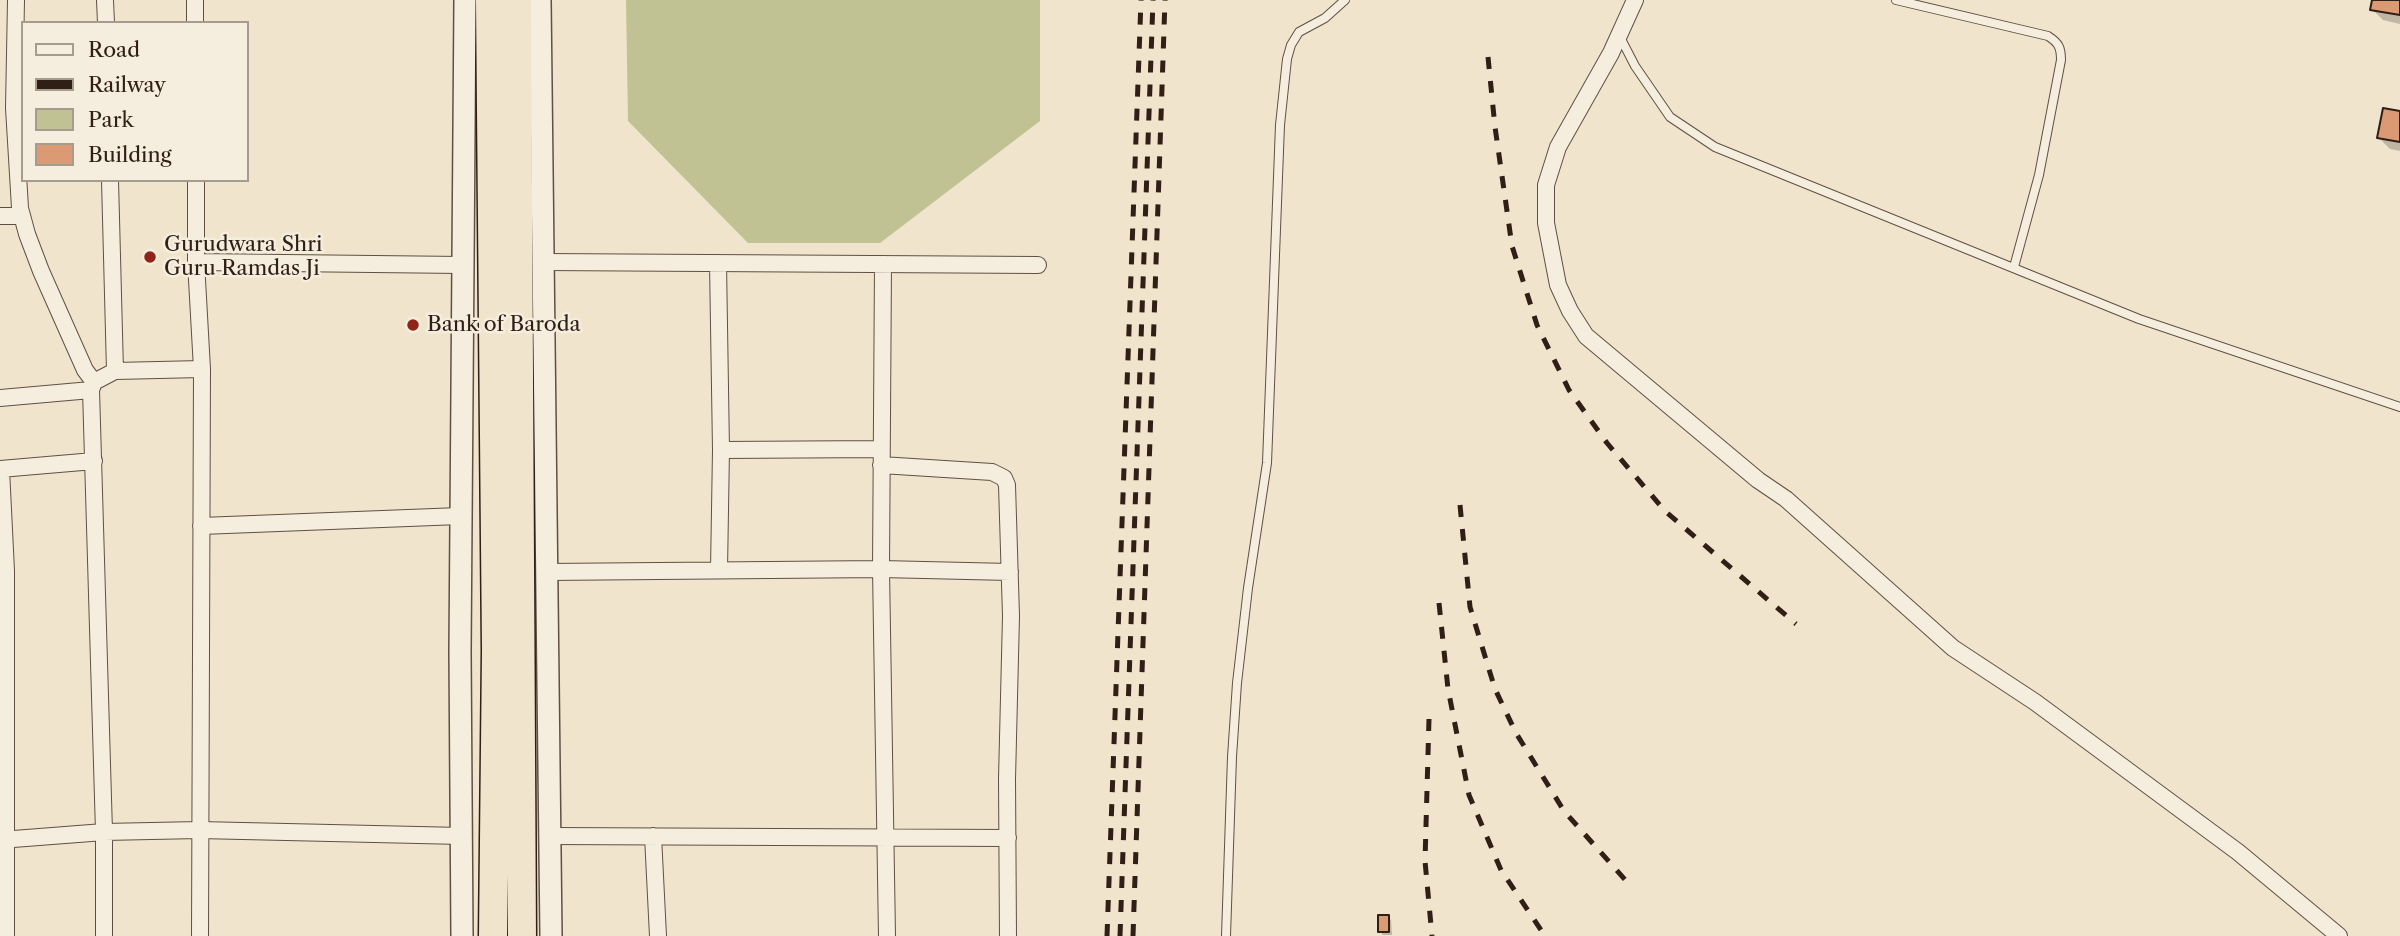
<!DOCTYPE html>
<style>
body{margin:0}
#map{position:relative;width:2400px;height:936px;overflow:hidden;background:#f0e4cc;font-family:"Libre Caslon Text",serif}
canvas{display:block}
.legend{position:absolute;left:21px;top:21px;width:228px;height:161px;box-sizing:border-box;background:#f5edde;border:2px solid #a69b8e;margin:0;padding:9px 12px;list-style:none;font-size:21px;color:#301f16}
.legend li{display:flex;align-items:center;gap:14px;height:35px}
.legend b{width:35px;border:2px solid #a69b8e}
</style>
<div id="map">
<canvas width="2400" height="936"></canvas>
<ul class="legend">
<li><b style="height:9px;background:#f5edde"></b>Road</li>
<li><b style="height:9px;background:#301f16"></b>Railway</li>
<li><b style="height:19px;background:#c1c293"></b>Park</li>
<li><b style="height:19px;background:#db9974"></b>Building</li>
</ul>
</div>
<script>
const c = document.querySelector('canvas').getContext('2d');
c.lineJoin = 'round';
function paint(path, color) { c.fillStyle = color; c.fill(path, 'evenodd'); }
function strokePath(path, color, width, dash) { c.strokeStyle = color; c.lineWidth = width; c.lineCap = dash ? 'butt' : 'round'; c.setLineDash(dash || []); c.stroke(path); }
function label(font, color, halo, rows, align = 'center') {
  c.font = font + ' "Libre Caslon Text",serif'; c.lineWidth = 5; c.setLineDash([]); c.textBaseline = 'middle'; c.strokeStyle = halo; c.fillStyle = color; for (const [text, x, y, turn = 0] of rows) {
    c.save(); c.translate(x, y); c.rotate((+turn || 0) * Math.PI / 180); c.textAlign = isNaN(turn) ? turn : align; if (halo) c.strokeText(text, 0, 0); c.fillText(text, 0, 0); c.restore();
  }
}
const green = new Path2D(`
 M 626,0 L 1040,0 L 1040,121 L 880,243 L 748,243 L 628,121 Z`);
const shadow = new Path2D(`
 M 2374,0 L 2400,0 L 2400,24 L 2383,20 L 2372,9 Z
 M 2400,112 L 2400,151 L 2390,149 L 2379,138 Z
 M 1388,917 L 1391,920 L 1392,935 L 1383,935 L 1380,932 Z`);
const building = new Path2D(`
 M 2372,0 L 2400,0 L 2400,15 L 2370,10 Z
 M 2383,108 L 2400,111 L 2400,142 L 2377,138 Z
 M 1378,915 L 1389,915 L 1389,932 L 1378,932 Z`);
const service = new Path2D(`
 M 1896,0 L 2048,36 C 2059,43 2061,48 2061,60 L 2039,175 L 2014,267
 M 1619,35 L 1635,66 L 1670,117 L 1715,147 L 2139,319 L 2400,407
 M 1226,936 L 1232,757 L 1237,683 L 1248,588 L 1267,463 L 1280,125 L 1287,59 L 1291,45 L 1299,32 L 1325,18 L 1345,0`);
const minor = new Path2D(`
 M 16,0 L 14,108 L 20,208 L 27,234 L 41,271 L 85,370 L 94,382
 M 105,0 L 106,23
 M 195,0 L 195,23
 M 1635,0 L 1611,53 L 1558,147 L 1546,185 L 1546,223 L 1558,285 L 1570,311 L 1586,336 L 1758,480 L 1786,499 L 1953,648 L 2035,702 L 2238,852 L 2339,936
 M 110,180 L 115,371
 M 196,180 L 196,262 L 202,369 L 200,936
 M 0,216 L 22,216
 M 196,262 L 462,265
 M 543,262 L 1038,265
 M 718,263 L 721,450 L 719,570
 M 883,264 L 881,569 L 887,936
 M 0,398 L 91,390
 M 721,450 L 881,449
 M 881,465 L 992,472 L 1004,478 L 1007,485 L 1011,616 L 1007,779 L 1008,936
 M 0,469 L 94,461
 M 1,469 L 6,571 L 6,936
 M 201,526 L 460,516
 M 547,572 L 881,569 L 1010,572
 M 550,836 L 1008,838
 M 653,836 L 658,936
 M 0,840 L 104,832 L 199,830 L 462,836
 M 104,936 L 104,832 L 91,390 L 94,382 L 115,371 L 202,369`);
const tertiary = new Path2D(`
 M 540,0 L 551,936
 M 462,936 L 460,651 L 465,0`);
const trunk = new Path2D(`
 M 490,0 L 496,650 L 493,936
 M 517,0 L 522,936`);
const rail = new Path2D(`
 M 1488,57 L 1495,127 L 1512,246 L 1537,325 L 1569,390 L 1607,443 L 1665,511 L 1796,624
 M 1460,505 L 1470,607 L 1495,689 L 1516,733 L 1564,811 L 1628,883
 M 1439,603 L 1448,689 L 1469,795 L 1501,870 L 1545,936
 M 1429,719 L 1425,861 L 1432,936
 M 1107,936 L 1141,0
 M 1120,936 L 1153,0
 M 1133,936 L 1165,0`);
const markers = [
 [150,257,7,"#8f2418"],
 [413,325,7,"#8f2418"]
];
const poiNames = [
 ["Gurudwara Shri",164,245],
 ["Guru Ramdas Ji",164,269],
 ["Bank of Baroda",427,325]
];
paint(green, '#c1c293');
paint(shadow, '#0003');
paint(building, '#db9974');
strokePath(building, '#301f16', 2);
strokePath(service, '#605044', 10);
strokePath(minor, '#605044', 18);
strokePath(tertiary, '#605044', 24);
strokePath(trunk, '#301f16', 31);
strokePath(service, '#f5edde', 8);
strokePath(minor, '#f5edde', 16);
strokePath(tertiary, '#f5edde', 21);
strokePath(trunk, '#f0e4cc', 28);
strokePath(rail, '#301f16', 5, [12, 12]);
for (const [x, y, r, color] of markers) { const dot = new Path2D(); dot.arc(x, y, r, 0, 2 * Math.PI); c.fillStyle = color; c.fill(dot); strokePath(dot, '#f5edde', 2.5); }
label('21px', '#301f16', '#f5edde', poiNames, 'left');
</script>
